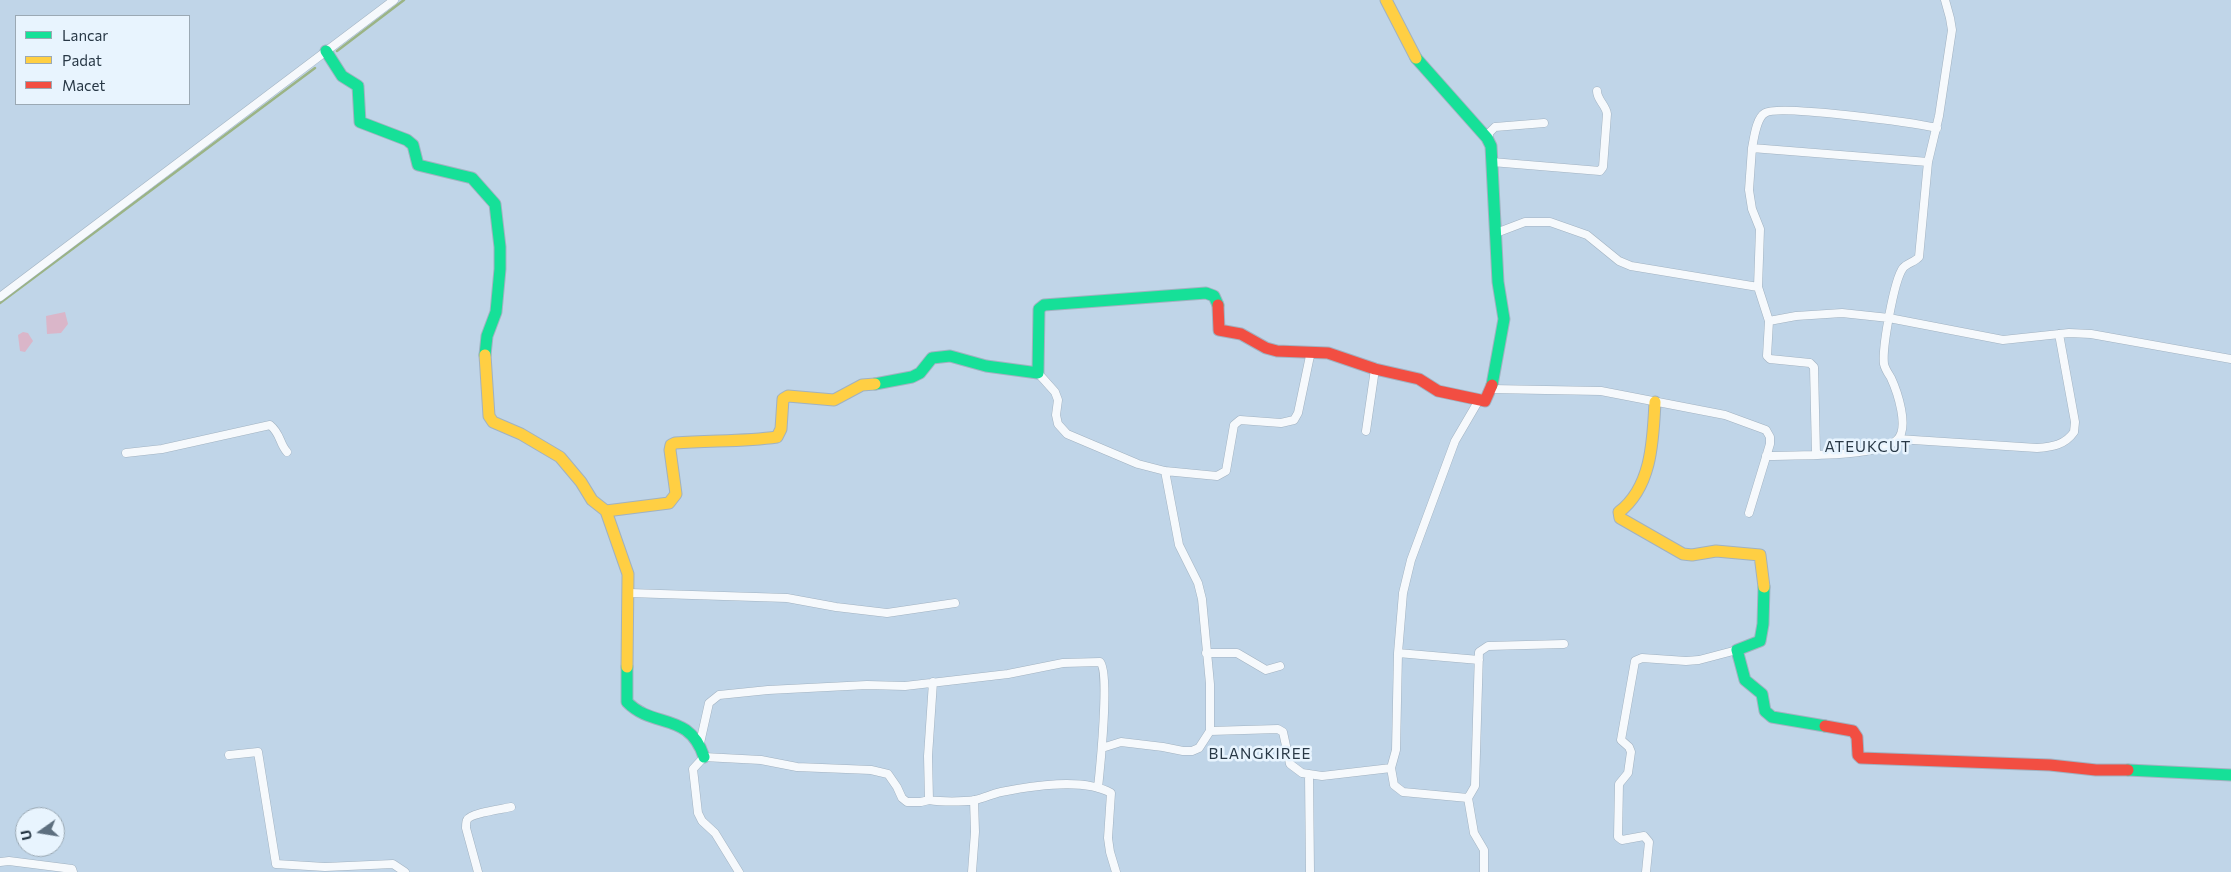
<!DOCTYPE html>
<style>
body{margin:0}
#map{position:relative;width:2231px;height:872px;overflow:hidden;background:#c0d5e8;font-family:Commissioner,sans-serif}
canvas{display:block}
.legend{position:absolute;left:15px;top:15px;width:175px;height:90px;box-sizing:border-box;background:#e8f4fe;border:1px solid #9ba9b4;margin:0;padding:6px 9px;list-style:none;font-size:15px;color:#283846}
.legend li{display:flex;align-items:center;gap:10px;height:25px}
.legend b{width:25px;border:1px solid #9ba9b4}
.north{position:absolute;left:15px;top:807px;width:50px;height:50px;box-sizing:border-box;background:#e8f4fe;border:1px solid #9ba9b4;border-radius:50%;rotate:257deg;font-size:14px;font-weight:700;line-height:20px;text-align:center;color:#283846}
.north::after{content:'';display:block;margin:auto;width:18px;height:22px;background:#5d6f7f;clip-path:polygon(50% 0,100% 100%,50% 72%,0 100%)}
</style>
<div id="map">
<canvas width="2231" height="872"></canvas>
<ul class="legend">
<li><b style="height:6px;background:#16e098"></b>Lancar</li>
<li><b style="height:6px;background:#ffcf43"></b>Padat</li>
<li><b style="height:6px;background:#f24e42"></b>Macet</li>
</ul>
<div class="north">U</div>
</div>
<script>
const c = document.querySelector('canvas').getContext('2d');
c.lineJoin = 'round';
function paint(path, color) { c.fillStyle = color; c.fill(path, 'evenodd'); }
function strokePath(path, color, width, dash) { c.strokeStyle = color; c.lineWidth = width; c.lineCap = dash ? 'butt' : 'round'; c.setLineDash(dash || []); c.stroke(path); }
function label(font, color, halo, rows, align = 'center') {
  c.font = font + ' Commissioner,sans-serif'; c.lineWidth = 5; c.setLineDash([]); c.textBaseline = 'middle'; c.strokeStyle = halo; c.fillStyle = color; for (const [text, x, y, turn = 0] of rows) {
    c.save(); c.translate(x, y); c.rotate((+turn || 0) * Math.PI / 180); c.textAlign = isNaN(turn) ? turn : align; if (halo) c.strokeText(text, 0, 0); c.fillText(text, 0, 0); c.restore();
  }
}
const green = new Path2D(`
 M 65,312 L 68,324 L 61,333 L 47,334 L 46,316 Z
 M 23,332 L 28,333 L 33,341 L 25,352 L 20,351 L 18,335 Z`);
const stream = new Path2D(`
 M 337,51 L 404,0
 M 0,303 L 315,68`);
const street = new Path2D(`
 M 1487,138 L 1490,132 L 1495,127 L 1544,123
 M 1752,148 C 1754,139 1756,118 1765,113 C 1778,104 1915,123 1937,128
 M 1492,162 L 1600,171 L 1603,167 L 1607,114 C 1606,105 1597,100 1597,91
 M 1496,233 L 1525,222 L 1550,222 L 1587,235 L 1619,261 L 1631,266 L 1758,287
 M 0,297 L 394,0
 M 1769,321 L 1796,316 L 1842,313 L 1889,318 L 2003,340 L 2069,333 L 2091,334 L 2231,359
 M 1038,373 L 1055,392 L 1058,400 L 1056,415 L 1058,424 L 1067,434 L 1138,464 L 1165,471 L 1217,476 L 1226,471 L 1234,425 L 1240,420 L 1281,423 L 1294,420 L 1298,413 L 1311,351
 M 1491,389 L 1601,391 L 1725,415 L 1766,430 L 1770,437 L 1770,444 L 1749,513
 M 1479,400 L 1455,441 L 1411,560 L 1403,593 L 1398,653 L 1396,750 L 1391,768 L 1394,785 L 1403,792 L 1468,798 L 1474,833 L 1484,850 L 1484,872
 M 1366,431 L 1375,369
 M 1898,439 L 2037,448 C 2052,447 2065,445 2074,432 L 2075,422 L 2059,334
 M 126,453 L 162,449 L 270,425 C 281,434 279,443 287,452
 M 1816,454 L 1814,367 L 1810,363 L 1770,359 L 1767,356 L 1769,321 L 1758,287 L 1760,229 L 1752,209 L 1749,190 L 1752,148 L 1928,162
 M 1766,456 C 1794,455 1877,458 1897,440 C 1910,428 1897,391 1891,378 C 1888,373 1885,369 1884,364 C 1882,348 1894,280 1903,268 C 1907,263 1915,262 1919,257 L 1928,162 L 1939,116 L 1952,30 L 1950,18 L 1945,0
 M 629,593 L 787,598 L 836,607 L 887,613 L 955,603
 M 1206,653 L 1237,653 L 1266,670 L 1280,666
 M 1398,653 L 1479,660
 M 933,682 L 928,756 L 929,800 C 942,802 962,802 975,800 C 984,798 992,794 1001,792 C 1031,786 1083,777 1111,793 L 1108,838 L 1110,852 L 1116,872
 M 1210,731 L 1278,729 L 1283,732 L 1290,764 L 1302,773 L 1322,776 L 1391,768
 M 700,743 L 709,703 L 719,695 L 768,690 L 867,685 L 905,686 L 1008,674 L 1063,663 L 1100,662 C 1110,671 1100,769 1098,788
 M 1102,748 L 1121,742 L 1163,747 L 1183,751 L 1192,751 L 1199,748 L 1210,731 L 1210,684 L 1202,599 L 1198,583 L 1179,545 L 1165,471
 M 229,755 L 258,752 L 276,864 L 325,867 L 393,864 L 405,872
 M 1309,774 L 1310,872
 M 1468,798 L 1475,786 L 1479,652 L 1488,646 L 1564,644
 M 0,862 L 9,861 L 72,869 L 73,872
 M 478,872 L 466,828 C 466,826 466,821 467,820 C 470,813 503,809 511,807
 M 739,872 L 715,833 L 702,821 L 698,813 L 693,769 L 704,757 L 761,760 L 797,767 L 871,770 L 888,774 L 897,787 L 902,798 L 907,802 L 921,802 L 929,800
 M 972,872 L 975,832 L 974,800
 M 1646,872 L 1649,842 L 1644,836 L 1622,840 L 1618,837 L 1619,784 L 1628,773 L 1631,752 L 1629,747 L 1621,740 L 1635,661 L 1642,658 L 1686,661 L 1699,660 L 1737,650`);
const fast = new Path2D(`
 M 326,51 L 342,76 L 358,86 L 360,122 L 407,140 L 413,145 L 418,165 L 472,178 L 495,204 L 500,247 L 500,269 L 496,312 L 487,336 L 485,355
 M 1416,58 L 1487,138 L 1491,146 L 1498,282 L 1504,319 L 1492,385
 M 875,384 L 912,377 L 920,373 L 932,358 L 950,356 L 986,366 L 1038,373 L 1039,309 L 1044,305 L 1206,293 L 1214,296 L 1218,305
 M 1764,587 L 1763,624 L 1760,641 L 1737,650 L 1745,680 L 1762,694 L 1765,711 L 1772,717 L 1825,726
 M 627,667 L 627,702 C 653,729 689,711 704,757
 M 2128,770 L 2231,775`);
const slow = new Path2D(`
 M 1386,0 L 1416,58
 M 485,355 L 489,416 L 493,422 L 521,434 L 560,457 L 581,482 L 592,500 L 606,511 L 628,574 L 627,667
 M 1655,402 C 1653,440 1652,487 1619,512 L 1620,518 L 1683,554 L 1692,555 L 1716,551 L 1760,555 L 1764,587
 M 606,511 L 669,503 L 676,494 L 670,450 L 671,445 L 675,443 C 709,440 743,442 777,437 L 781,429 L 783,399 L 788,396 L 834,400 L 862,385 L 875,384`);
const jam = new Path2D(`
 M 1218,305 L 1219,330 L 1241,334 L 1266,348 L 1277,351 L 1328,353 L 1375,369 L 1419,379 L 1438,391 L 1485,401 L 1492,385
 M 1825,726 L 1853,731 L 1857,737 L 1858,755 L 1861,758 L 2050,765 L 2096,770 L 2128,770`);
const quarterNames = [
 ["ATEUKCUT",1868,447],
 ["BLANGKIREE",1260,754]
];
paint(green, '#dab6c9');
strokePath(stream, '#9bb485', 2.5);
strokePath(street, '#a1b2c1', 9);
strokePath(fast, '#a1b2c1', 13);
strokePath(slow, '#a1b2c1', 13);
strokePath(jam, '#a1b2c1', 13);
strokePath(street, '#f6f9fc', 8);
strokePath(fast, '#16e098', 11);
strokePath(slow, '#ffcf43', 11);
strokePath(jam, '#f24e42', 11);
c.letterSpacing = '1px';
label('15px', '#283846', '#e8f4fe', quarterNames);
c.letterSpacing = '0px';
</script>
